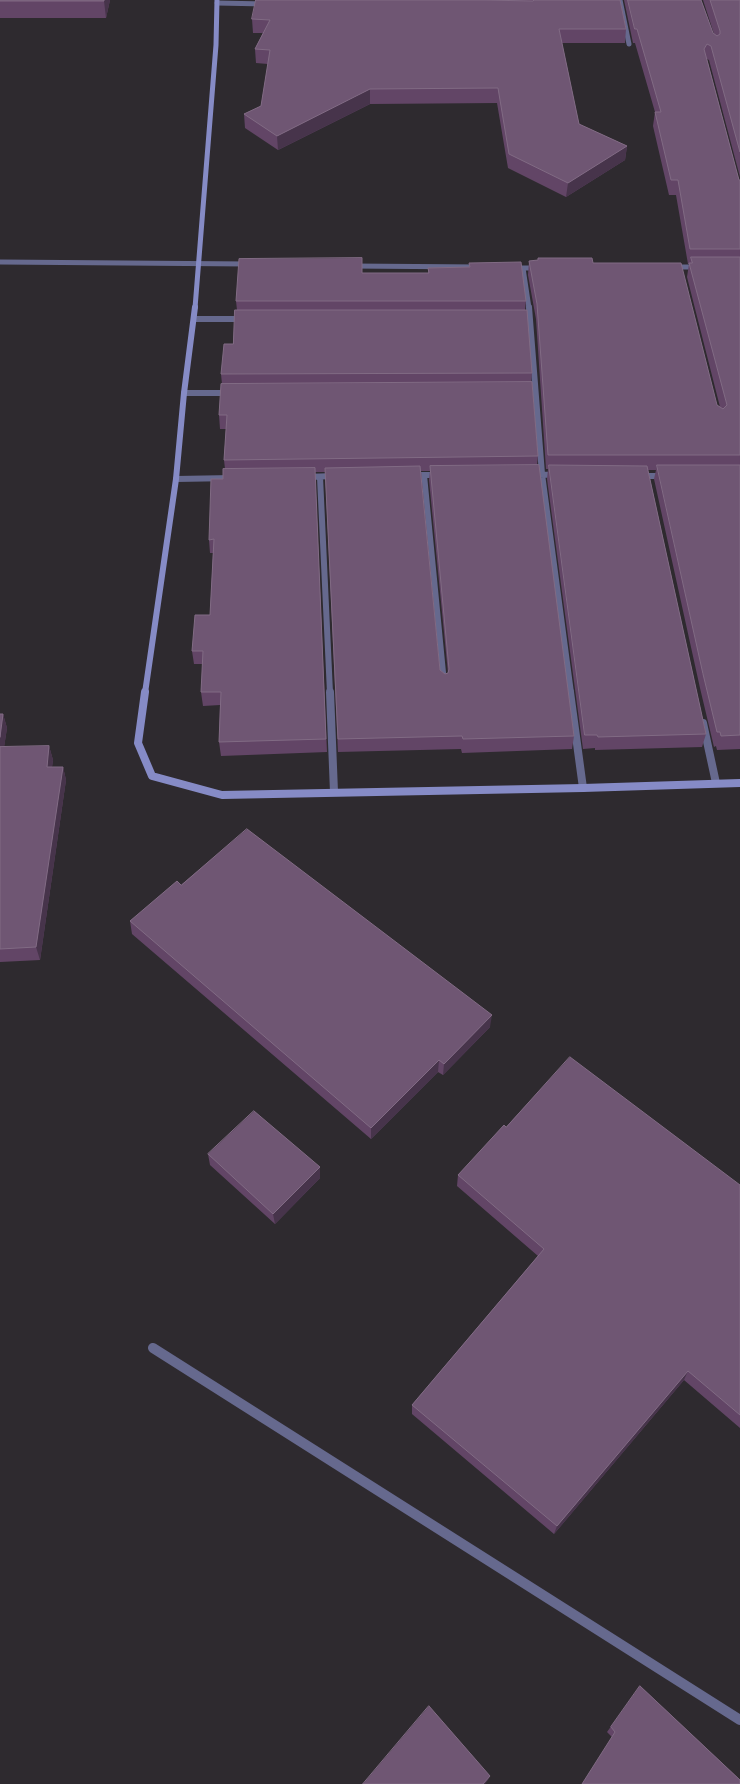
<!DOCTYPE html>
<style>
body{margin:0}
canvas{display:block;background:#2e2a2f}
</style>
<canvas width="740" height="1784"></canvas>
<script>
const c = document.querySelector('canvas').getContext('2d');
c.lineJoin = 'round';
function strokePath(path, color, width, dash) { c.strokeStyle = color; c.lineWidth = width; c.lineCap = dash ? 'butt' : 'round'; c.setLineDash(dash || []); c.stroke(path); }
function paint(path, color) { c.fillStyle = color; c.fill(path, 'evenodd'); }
const lane = new Path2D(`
 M 153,1348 L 740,1720`);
const streetFar2 = new Path2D(`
 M 620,0 L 629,44
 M 217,3 L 266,4
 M 0,262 L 249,264
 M 351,266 L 479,267
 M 671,267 L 699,267
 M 513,268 L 539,268
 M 523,268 L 529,308`);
const streetFar1 = new Path2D(`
 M 529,307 L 542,474 L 571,693
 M 194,319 L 246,319
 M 184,393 L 231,393
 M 531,474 L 557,475
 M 411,475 L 439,475
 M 424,475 L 444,683
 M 639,476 L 665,476
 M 305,477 L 335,476
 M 320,477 L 330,693
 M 176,479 L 233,478`);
const street = new Path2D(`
 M 330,692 L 334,792
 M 570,692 L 583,788
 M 703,723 L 716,783`);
const secondaryFar2 = new Path2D(`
 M 195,308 L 216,45 L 217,0`);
const secondaryFar1 = new Path2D(`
 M 145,693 L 176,479 L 184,393 L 195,307`);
const secondary = new Path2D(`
 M 145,692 L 138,743 L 152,776 L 222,795 L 583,788 L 740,783`);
const wall = new Path2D(`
 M 0,0 L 110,0 L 106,18 L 0,18 Z
 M 256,0 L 620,0 L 626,29 L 625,43 L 562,43 L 579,124 L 627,146 L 625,160 L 566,197 L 508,168 L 497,103 L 370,104 L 278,150 L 245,128 L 244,114 L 261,106 L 268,64 L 256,63 L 255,49 L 263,33 L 253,33 L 252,19 Z
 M 624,0 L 701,0 L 713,33 L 714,34 L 703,0 L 740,0 L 740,177 L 709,60 L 707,59 L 739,180 L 740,180 L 740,749 L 717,750 L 716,746 L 714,747 L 700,688 L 654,479 L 656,470 L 648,470 L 706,734 L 702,747 L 595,750 L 595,748 L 583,749 L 547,479 L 548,469 L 546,469 L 536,319 L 528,275 L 529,261 L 538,260 L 538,258 L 593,263 L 717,405 L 720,407 L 687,277 L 689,264 L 688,264 L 676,195 L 669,195 L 653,126 L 655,112 L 635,43 L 633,43 Z
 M 469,263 L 526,301 L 525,310 L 532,373 L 531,382 L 538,456 L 537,465 L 574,736 L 572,749 L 462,753 L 461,749 L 338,752 L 325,472 L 315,472 L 327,752 L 221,756 L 219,742 L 220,705 L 203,706 L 201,692 L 203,664 L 194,664 L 192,651 L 210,615 L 213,553 L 210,553 L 209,540 L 225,469 L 224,460 L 226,429 L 220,429 L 219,415 L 222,384 L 221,374 L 233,344 L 237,310 L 236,301 L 362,273 L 428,273 L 428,268 L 469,267 ZM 421,471 L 430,471 L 429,480 L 448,673 L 445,674 L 440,670 Z
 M 0,714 L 3,714 L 7,728 L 4,747 L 49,746 L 53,760 L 52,767 L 63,767 L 66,780 L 40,960 L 0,962 Z
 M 181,885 L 490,1027 L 443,1075 L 438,1072 L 371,1139 L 132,934 L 130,921 Z
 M 506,1127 L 740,1185 L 740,1428 L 684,1380 L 554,1534 L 412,1414 L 412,1405 L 538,1256 L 457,1186 L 458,1175 Z
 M 208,1154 L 320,1167 L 320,1178 L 275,1224 L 210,1165 Z
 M 640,1686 L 740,1780 L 612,1737 L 607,1732 Z`);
const shadedWall = new Path2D(`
 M 104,0 L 110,0 L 106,18 L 104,1 Z
 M 370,89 L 370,104 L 278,150 L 277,136 Z
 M 627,146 L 625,160 L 566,197 L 568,183 Z
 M 3,714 L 7,728 L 2,761 L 0,753 L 0,737 Z
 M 49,746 L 53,760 L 50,781 L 47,767 Z
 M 63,767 L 66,780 L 40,960 L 36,947 Z
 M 492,1015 L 490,1027 L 443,1075 L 444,1064 Z
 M 439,1060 L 438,1072 L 371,1139 L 371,1128 Z
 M 320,1167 L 320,1178 L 275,1224 L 273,1214 Z
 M 688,1371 L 684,1380 L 554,1534 L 557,1526 Z
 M 490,1776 L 488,1780 L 485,1784 L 483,1784 Z`);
const building = new Path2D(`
 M 0,0 L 104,0 L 104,1 L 0,1 Z
 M 256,0 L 484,0 L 533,1 L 534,0 L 620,0 L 626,29 L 559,29 L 579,124 L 627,146 L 568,183 L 509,154 L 498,88 L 370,89 L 277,136 L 244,114 L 261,106 L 270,50 L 255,49 L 270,20 L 252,19 Z
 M 628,0 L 701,0 L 713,33 L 717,36 L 720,34 L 720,31 L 710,0 L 740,0 L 740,152 L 711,46 L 707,44 L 704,49 L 739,180 L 740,180 L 740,249 L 690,249 L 678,180 L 671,180 L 655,112 L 661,112 L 637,29 L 635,29 Z
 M 691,257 L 740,257 L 740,455 L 548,455 L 537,304 L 529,261 L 538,260 L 538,258 L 592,258 L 593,263 L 681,263 L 717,405 L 723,409 L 727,405 L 689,263 L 692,263 Z
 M 362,258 L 362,273 L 429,273 L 428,268 L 470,267 L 469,263 L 521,262 L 526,301 L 236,301 L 239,259 Z
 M 235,310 L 527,310 L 532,373 L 221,374 L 224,344 L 233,344 Z
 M 532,382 L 538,456 L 224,460 L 227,415 L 219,415 L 221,384 Z
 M 539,465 L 574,736 L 463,739 L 462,736 L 338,739 L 325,468 L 420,466 L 440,670 L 445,674 L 448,673 L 449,669 L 430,466 Z
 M 549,465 L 647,466 L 706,734 L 598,737 L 597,735 L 585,735 Z
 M 657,465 L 740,465 L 740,735 L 721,736 L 720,732 L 717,732 L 703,674 Z
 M 315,468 L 326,739 L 219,742 L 221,692 L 201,692 L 203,651 L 192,651 L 195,615 L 210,615 L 214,539 L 209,540 L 211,479 L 223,479 L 223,469 Z
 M 0,714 L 3,714 L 0,737 Z
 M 49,746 L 47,767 L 63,767 L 36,947 L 0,949 L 0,747 Z
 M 247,829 L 492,1015 L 444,1064 L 439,1060 L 371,1128 L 130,921 L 177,881 L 181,885 Z
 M 570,1057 L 740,1185 L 740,1415 L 688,1371 L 557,1526 L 412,1405 L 544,1249 L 458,1175 L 504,1125 L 506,1127 Z
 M 254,1111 L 320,1167 L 273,1214 L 208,1154 Z
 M 640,1686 L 740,1780 L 740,1784 L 582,1784 L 615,1732 L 611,1727 Z
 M 429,1706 L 490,1776 L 483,1784 L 363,1784 Z`);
strokePath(lane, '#66698e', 10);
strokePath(streetFar2, '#66698e', 5);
strokePath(streetFar1, '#66698e', 6);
strokePath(street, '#66698e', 8);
strokePath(secondaryFar2, '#868bc6', 5);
strokePath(secondaryFar1, '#868bc6', 6);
strokePath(secondary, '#868bc6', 8);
paint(wall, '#624566');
paint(shadedWall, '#47344b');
paint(building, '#6f5673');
strokePath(building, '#816b84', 1);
</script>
